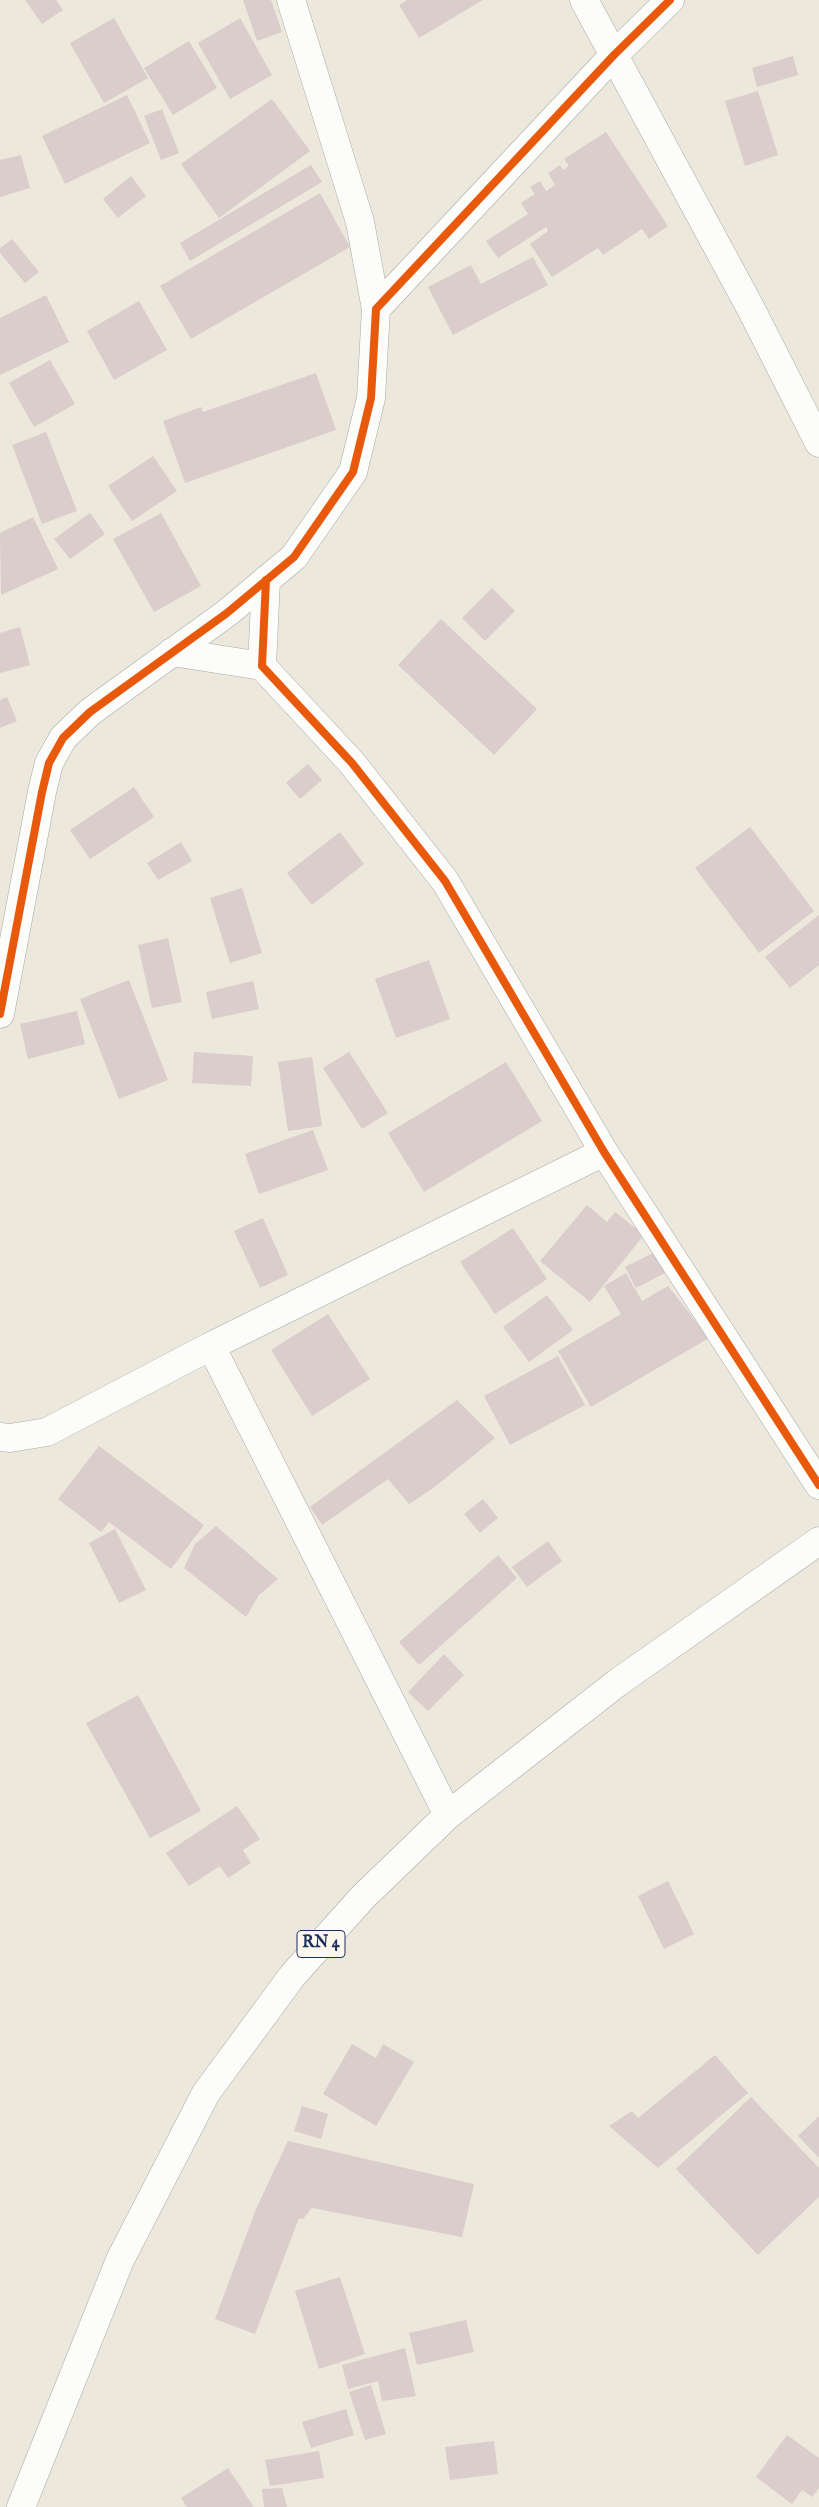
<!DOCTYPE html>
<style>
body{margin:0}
canvas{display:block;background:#ede8dc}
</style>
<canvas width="819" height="2507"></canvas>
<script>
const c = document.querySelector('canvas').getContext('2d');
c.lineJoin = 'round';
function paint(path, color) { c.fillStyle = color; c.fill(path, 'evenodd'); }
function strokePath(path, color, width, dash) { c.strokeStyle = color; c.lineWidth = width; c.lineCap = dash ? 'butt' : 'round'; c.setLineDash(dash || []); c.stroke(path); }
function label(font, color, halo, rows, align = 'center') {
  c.font = font + ' "IM FELL English",serif'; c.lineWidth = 4.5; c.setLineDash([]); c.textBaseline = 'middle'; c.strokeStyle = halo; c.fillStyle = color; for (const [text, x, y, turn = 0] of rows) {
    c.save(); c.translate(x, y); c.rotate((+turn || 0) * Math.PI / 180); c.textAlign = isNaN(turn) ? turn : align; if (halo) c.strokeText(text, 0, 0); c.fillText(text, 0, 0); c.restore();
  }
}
const building = new Path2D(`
 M 25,0 L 56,0 L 63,10 L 42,24 Z
 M 243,0 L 271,0 L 282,32 L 257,41 Z
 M 407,0 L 483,0 L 419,38 L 399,5 Z
 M 114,18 L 148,78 L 104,103 L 70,43 Z
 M 240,18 L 272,75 L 230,99 L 198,43 Z
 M 189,41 L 217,88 L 173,115 L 144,68 Z
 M 793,56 L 798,75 L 757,87 L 752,68 Z
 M 758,91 L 778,155 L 745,166 L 725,101 Z
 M 127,95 L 150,143 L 65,184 L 42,136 Z
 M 272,99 L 310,151 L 219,218 L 181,164 Z
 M 162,109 L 179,153 L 161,160 L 144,116 Z
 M 606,132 L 668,226 L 649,239 L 642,229 L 603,255 L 598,248 L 552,277 L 530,244 L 548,231 L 546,227 L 498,258 L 486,241 L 528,214 L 521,203 L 535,194 L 530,187 L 540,181 L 546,191 L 555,185 L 548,173 L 560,165 L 563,170 L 569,166 L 564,159 Z
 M 21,155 L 30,188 L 0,197 L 0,160 Z
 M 311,165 L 322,182 L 190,261 L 180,243 Z
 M 131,176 L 146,196 L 118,218 L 103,199 Z
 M 320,193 L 350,247 L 191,339 L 160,286 Z
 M 12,239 L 39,272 L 25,283 L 0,253 L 0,248 Z
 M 533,257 L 548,285 L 453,335 L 428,287 L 471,265 L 481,284 Z
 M 46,295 L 69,342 L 0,375 L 0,318 Z
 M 139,301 L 167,350 L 114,380 L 87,331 Z
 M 50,360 L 75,404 L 34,427 L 9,383 Z
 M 316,373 L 336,430 L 185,483 L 163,421 L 201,407 L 203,412 Z
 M 46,432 L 77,511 L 42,524 L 12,445 Z
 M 153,456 L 177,491 L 132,521 L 108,486 Z
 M 90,513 L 105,534 L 70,559 L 54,539 Z
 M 161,513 L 201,586 L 154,612 L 113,539 Z
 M 33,517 L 58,569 L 1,595 L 0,533 Z
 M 492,588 L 515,611 L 485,641 L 462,618 Z
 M 441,619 L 537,709 L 494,755 L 398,665 Z
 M 20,627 L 30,665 L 0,673 L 0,633 Z
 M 7,697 L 17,721 L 0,728 L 0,700 Z
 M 308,764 L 322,780 L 300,799 L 286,783 Z
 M 134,787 L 154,817 L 90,859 L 70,830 Z
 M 750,827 L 814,911 L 759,953 L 695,868 Z
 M 340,832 L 364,864 L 312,905 L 287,873 Z
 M 181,842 L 192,861 L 158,880 L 147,863 Z
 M 242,888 L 262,953 L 230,963 L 210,898 Z
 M 819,915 L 819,965 L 790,988 L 765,957 Z
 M 168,938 L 182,1002 L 152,1008 L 138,945 Z
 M 429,960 L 450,1019 L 396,1038 L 375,979 Z
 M 129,980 L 168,1080 L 119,1099 L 80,999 Z
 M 253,981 L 259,1009 L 212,1019 L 206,992 Z
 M 77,1011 L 85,1044 L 28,1059 L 20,1024 Z
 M 194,1052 L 253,1056 L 251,1086 L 192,1083 Z
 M 349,1052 L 388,1113 L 362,1129 L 323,1068 Z
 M 312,1057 L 322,1126 L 288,1131 L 278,1062 Z
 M 506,1062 L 542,1121 L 424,1192 L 388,1133 Z
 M 313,1130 L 328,1170 L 259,1194 L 245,1154 Z
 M 587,1205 L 607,1222 L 615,1212 L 644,1235 L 590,1302 L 540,1261 Z
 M 263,1218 L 288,1275 L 260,1288 L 234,1231 Z
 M 513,1228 L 547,1279 L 495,1314 L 460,1262 Z
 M 659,1250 L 669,1271 L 636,1288 L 625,1267 Z
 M 626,1273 L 642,1301 L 668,1286 L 709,1338 L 591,1407 L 558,1351 L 621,1314 L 604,1286 Z
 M 547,1295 L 573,1330 L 529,1362 L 503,1327 Z
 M 328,1314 L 370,1379 L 312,1416 L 271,1350 Z
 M 558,1356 L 585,1405 L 510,1445 L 484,1396 Z
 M 457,1400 L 495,1438 L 432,1489 L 409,1504 L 388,1479 L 322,1525 L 310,1507 Z
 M 99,1446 L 204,1525 L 171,1569 L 109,1522 L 101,1532 L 58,1499 Z
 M 483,1499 L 498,1518 L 480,1533 L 464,1514 Z
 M 216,1526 L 278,1579 L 259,1595 L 246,1617 L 184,1568 L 195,1544 Z
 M 115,1529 L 146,1590 L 119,1603 L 89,1543 Z
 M 548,1541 L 562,1561 L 527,1587 L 512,1567 Z
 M 498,1555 L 517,1578 L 419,1665 L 399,1642 Z
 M 444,1654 L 464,1675 L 428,1711 L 408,1692 Z
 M 138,1695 L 201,1811 L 150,1838 L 86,1723 Z
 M 237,1806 L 260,1839 L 243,1850 L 251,1863 L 228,1878 L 220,1866 L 189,1886 L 166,1853 Z
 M 668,1881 L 694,1934 L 664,1949 L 638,1896 Z
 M 352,2044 L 376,2058 L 383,2044 L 414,2062 L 376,2126 L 323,2094 Z
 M 715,2055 L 748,2093 L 658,2168 L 609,2126 L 632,2111 L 638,2118 Z
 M 751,2097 L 819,2168 L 819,2197 L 758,2255 L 676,2169 Z
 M 302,2106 L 328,2114 L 321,2139 L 294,2131 Z
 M 819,2116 L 819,2158 L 798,2136 Z
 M 288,2141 L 474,2184 L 462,2237 L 312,2208 L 303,2219 L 299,2218 L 255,2334 L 215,2319 L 256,2209 Z
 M 340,2277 L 365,2354 L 319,2369 L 295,2291 Z
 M 466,2320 L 474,2352 L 417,2365 L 409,2333 Z
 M 405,2348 L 416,2396 L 382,2401 L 378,2381 L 348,2389 L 342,2365 Z
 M 371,2385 L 386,2434 L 365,2440 L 349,2392 Z
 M 346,2409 L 354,2435 L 311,2448 L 302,2422 Z
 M 787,2435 L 819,2458 L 819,2488 L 812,2497 L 802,2490 L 792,2504 L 756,2477 Z
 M 494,2441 L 498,2474 L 450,2480 L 445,2447 Z
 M 319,2451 L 324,2478 L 270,2486 L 265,2460 Z
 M 228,2468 L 254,2507 L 187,2507 L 181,2498 Z
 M 282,2488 L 287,2507 L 264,2507 L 262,2489 Z`);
const minor = new Path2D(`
 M 291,0 L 360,222 L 376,309
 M 584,0 L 750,307 L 819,443
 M 266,580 L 262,666 L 352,763 L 445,881 L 604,1152 L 819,1485
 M 172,652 L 262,666
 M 0,1014 L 42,792 L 49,763 L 63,738 L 90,712 L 227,613 L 294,557 L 353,472 L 371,398 L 376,309 L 614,55 L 670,0
 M 211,1346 L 448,1815
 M 0,1437 L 10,1438 L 47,1432 L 211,1346 L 604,1152`);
const major = new Path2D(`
 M 21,2507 L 120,2260 L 206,2093 L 293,1975 L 363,1897 L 448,1815 L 617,1683 L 819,1541`);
const cycleway = new Path2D(`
 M 266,580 L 262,666 L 352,763 L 445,881 L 604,1152 L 819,1485
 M 0,1014 L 42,792 L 49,763 L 63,738 L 90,712 L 227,613 L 294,557 L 353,472 L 371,398 L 376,309 L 614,55 L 670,0`);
const shields = [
 [321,1944,48]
];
const shieldNames = [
 ["RN 4",321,1944]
];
paint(building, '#dacdcc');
strokePath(minor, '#a9a9a8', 29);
strokePath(major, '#a9a9a8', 29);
strokePath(minor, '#fcfcfa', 28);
strokePath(major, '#fcfcfa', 28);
strokePath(cycleway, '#e8590c', 8);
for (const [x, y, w] of shields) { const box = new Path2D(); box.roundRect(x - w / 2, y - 13.5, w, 27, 4); c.fillStyle = '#fbf7ec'; c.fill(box); strokePath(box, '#1b2f5e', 1); }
label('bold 16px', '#1b2f5e', null, shieldNames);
</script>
